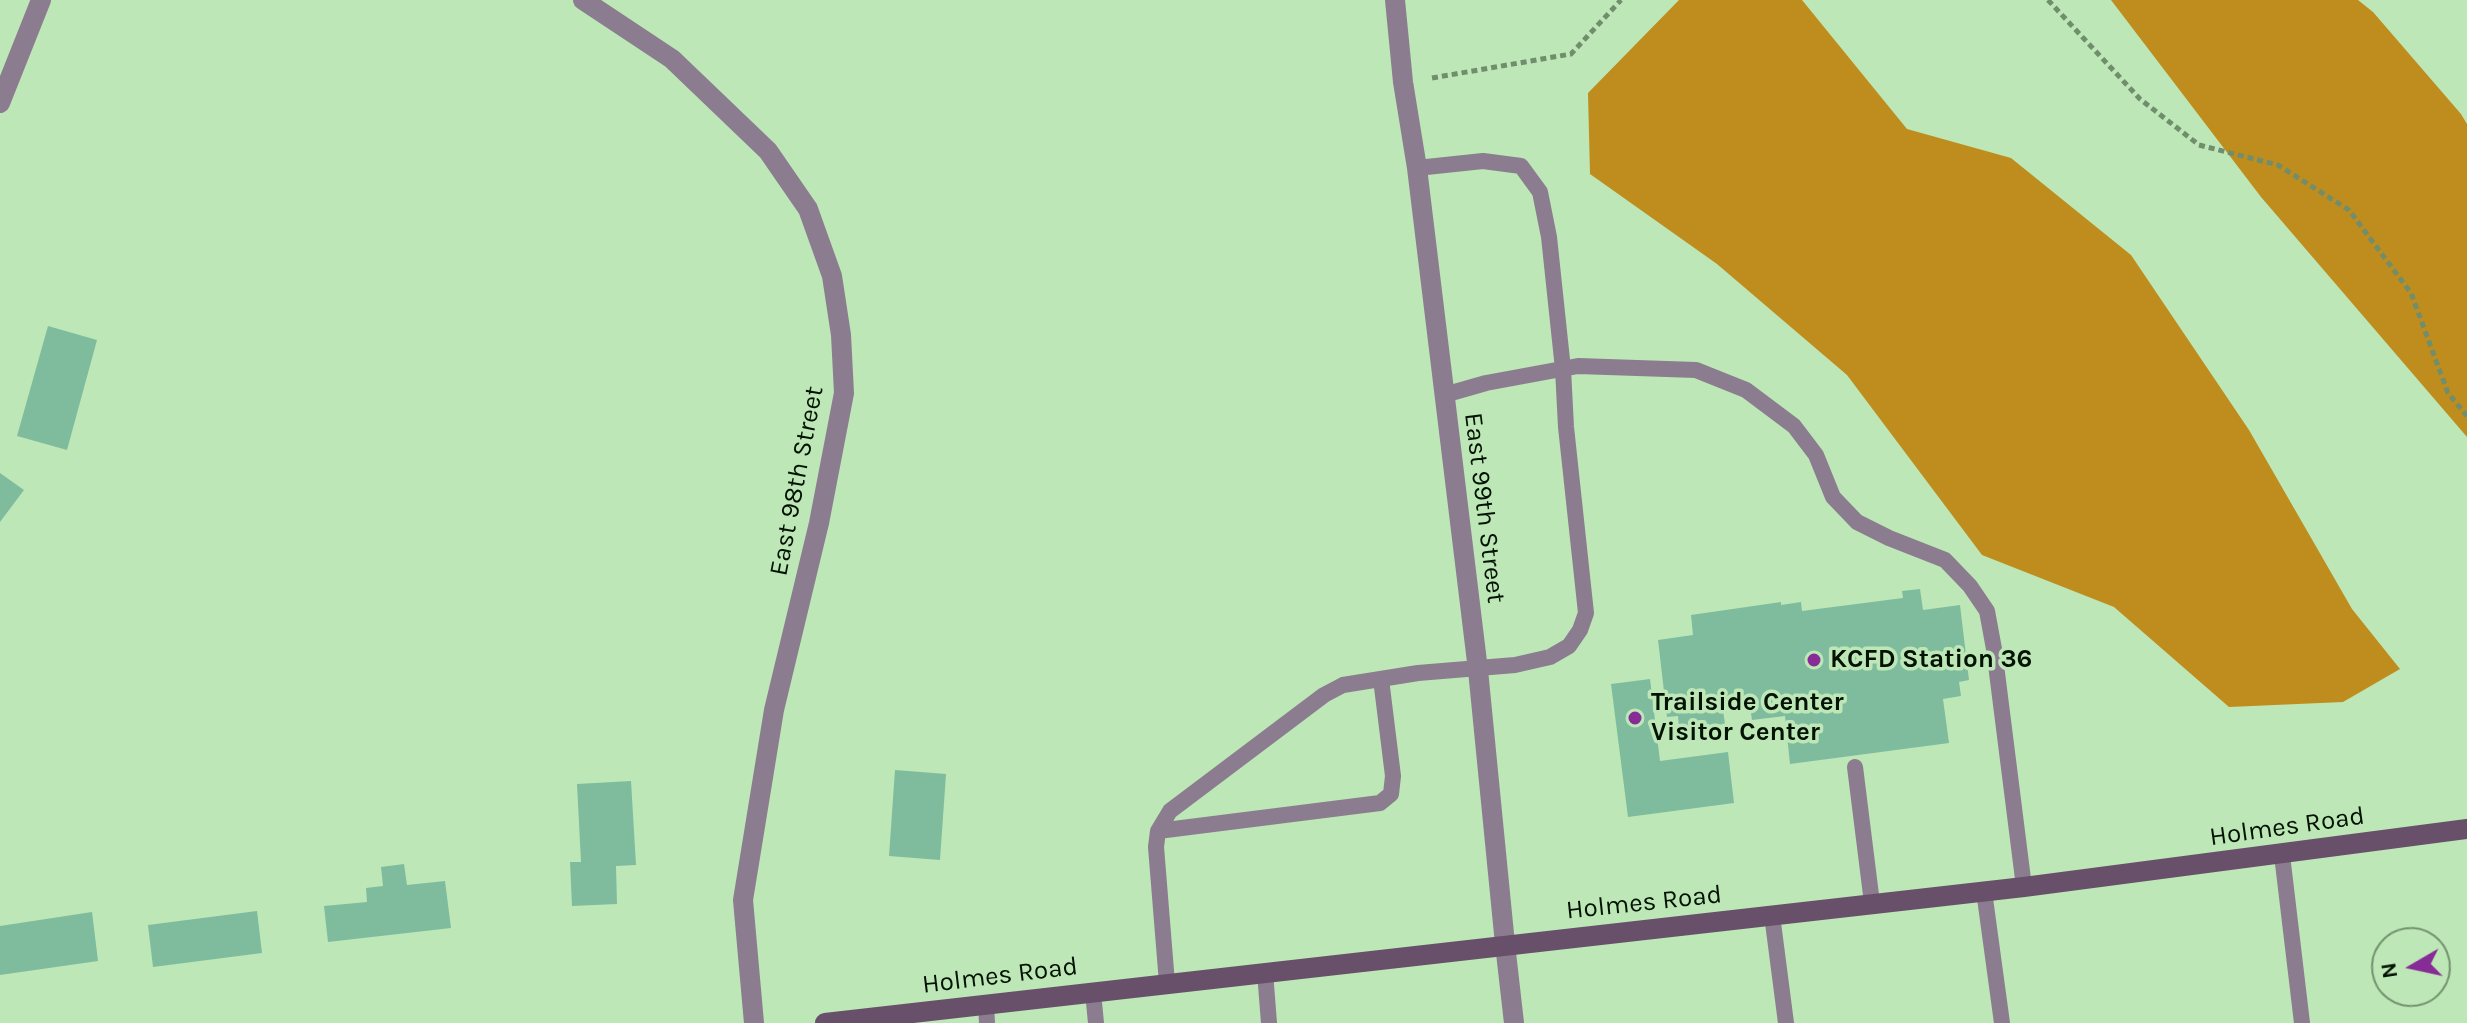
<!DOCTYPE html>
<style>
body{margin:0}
#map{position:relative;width:2467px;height:1023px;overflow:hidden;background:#bde7b7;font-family:Karla,sans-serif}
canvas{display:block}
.north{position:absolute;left:2371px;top:927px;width:80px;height:80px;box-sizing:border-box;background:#bde7b7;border:2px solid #73926f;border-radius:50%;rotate:261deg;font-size:22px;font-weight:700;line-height:32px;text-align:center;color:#041203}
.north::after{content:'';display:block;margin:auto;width:28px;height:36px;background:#872b96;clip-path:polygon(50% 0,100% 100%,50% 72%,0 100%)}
</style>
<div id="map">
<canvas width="2467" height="1023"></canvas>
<div class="north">N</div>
</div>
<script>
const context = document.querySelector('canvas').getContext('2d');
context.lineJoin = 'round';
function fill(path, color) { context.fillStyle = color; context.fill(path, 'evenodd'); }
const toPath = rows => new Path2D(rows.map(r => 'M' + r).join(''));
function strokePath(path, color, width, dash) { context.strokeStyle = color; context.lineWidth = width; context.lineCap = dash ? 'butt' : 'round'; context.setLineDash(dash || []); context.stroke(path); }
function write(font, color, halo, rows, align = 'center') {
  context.font = font + ' Karla,sans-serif'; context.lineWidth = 7; context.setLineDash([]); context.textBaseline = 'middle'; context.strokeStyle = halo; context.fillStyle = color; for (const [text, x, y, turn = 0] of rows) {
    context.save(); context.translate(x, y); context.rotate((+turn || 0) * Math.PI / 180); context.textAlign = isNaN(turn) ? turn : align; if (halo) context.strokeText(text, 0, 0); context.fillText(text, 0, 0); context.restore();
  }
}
fill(toPath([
 [1679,0,1802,0,1907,129,2011,158,2131,255,2249,430,2352,609,2400,669,2343,702,2229,707,2114,607,1982,555,1847,375,1717,264,1590,174,1588,93],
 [2111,0,2358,0,2373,12,2461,114,2467,124,2467,437,2261,197]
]), '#bf8d1d');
fill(toPath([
 [48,326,97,340,67,450,17,436],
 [0,473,24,490,0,522],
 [1920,589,1923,610,1960,605,1969,680,1959,682,1961,696,1943,699,1949,743,1790,764,1785,716,1752,720,1750,707,1723,710,1725,724,1679,729,1678,716,1667,717,1658,640,1693,635,1691,615,1781,602,1781,605,1801,602,1802,611,1903,598,1902,591],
 [1650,679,1660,761,1728,752,1734,803,1628,817,1611,684],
 [895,770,946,774,940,860,889,856],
 [631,781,636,865,616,866,617,904,572,906,570,862,581,862,577,784],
 [404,864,407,885,445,881,451,928,328,942,324,906,367,902,366,888,383,886,381,867],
 [257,911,262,953,153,967,148,925],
 [92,912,98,961,0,975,0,926]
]), '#7fbc9d');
strokePath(toPath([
 [2048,0,2140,99,2199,145,2278,165,2349,210,2411,293,2448,393,2467,416],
 [1432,78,1571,54,1621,0]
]), '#708e6c', 5, [6, 4]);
strokePath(toPath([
 [1444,395,1486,383,1578,366,1696,370,1746,390,1794,426,1816,455,1833,497,1857,522,1889,538,1945,560,1970,586,1987,611,1994,649,2024,887],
 [1855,767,1872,903],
 [1158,831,1380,803,1391,794,1393,776,1381,679],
 [2282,855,2302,1023],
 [1984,891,2002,1023],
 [1772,915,1786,1023],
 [1265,972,1269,1023],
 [1167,983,1156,847,1158,831,1170,811,1324,695,1343,685,1418,673,1515,665,1550,657,1569,646,1580,630,1586,613,1566,427,1563,369,1549,237,1540,192,1521,166,1483,161,1417,168],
 [1093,992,1096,1023],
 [986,1004,987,1023]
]), '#8c7c8f', 16);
strokePath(toPath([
 [583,0,672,59,768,151,808,209,832,276,841,335,844,393,819,523,774,710,743,900,754,1023],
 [1395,0,1403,82,1417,168,1478,670,1505,944],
 [0,103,41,0]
]), '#8c7c8f', 20);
strokePath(toPath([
 [1505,944,1514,1023]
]), '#8c7c8f', 20);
strokePath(toPath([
 [825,1023,2024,887,2467,829]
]), '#68506b', 20);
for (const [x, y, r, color] of [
 [1814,660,8,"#872b96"],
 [1635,718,8,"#872b96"]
]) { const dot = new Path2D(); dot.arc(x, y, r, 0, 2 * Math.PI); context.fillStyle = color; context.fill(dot); strokePath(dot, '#bde7b7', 3); }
write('26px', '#041203', '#bde7b7', [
 ["East 98th Street",797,481,-79],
 ["East 99th Street",1484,508,83],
 ["Holmes Road",2287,827,-8],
 ["Holmes Road",1644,903,-6],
 ["Holmes Road",1000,976,-7]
]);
write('bold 26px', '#041203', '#bde7b7', [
 ["KCFD Station 36",1830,660],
 ["Trailside Center",1651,703],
 ["Visitor Center",1651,733]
], 'left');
</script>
